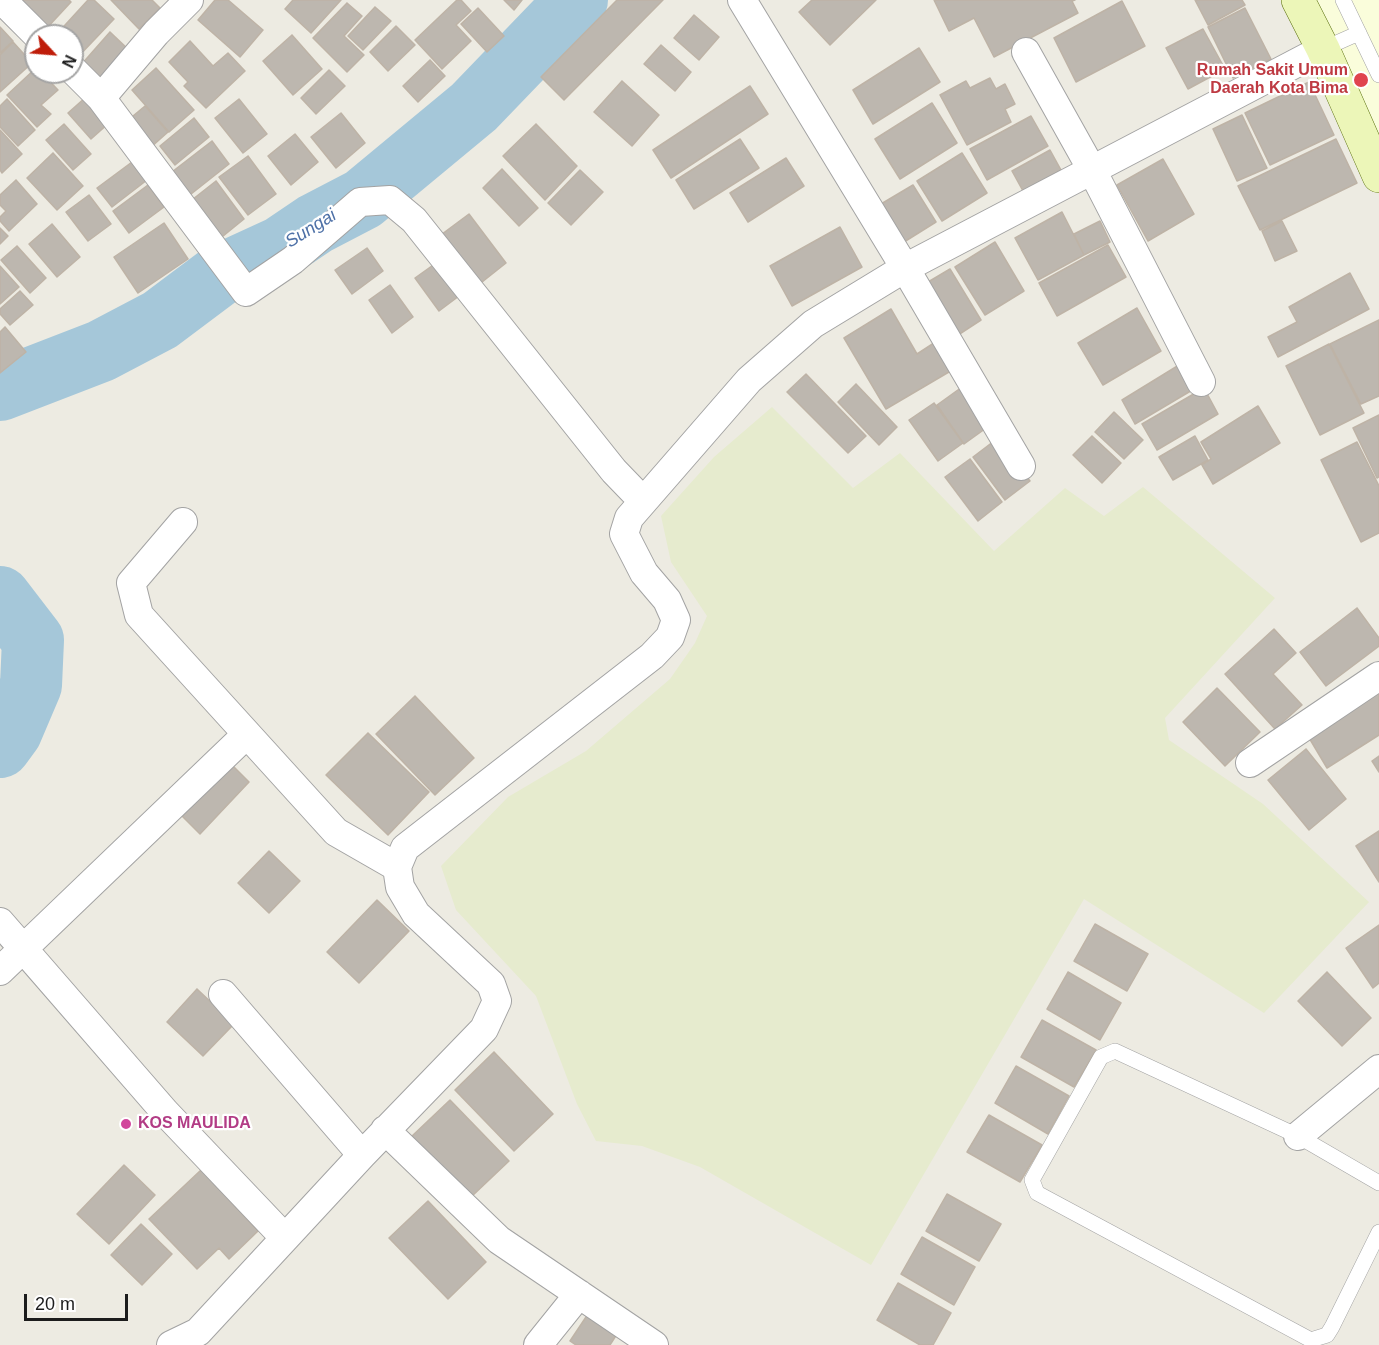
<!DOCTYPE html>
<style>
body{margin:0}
#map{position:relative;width:1379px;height:1345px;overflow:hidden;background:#edebe2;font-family:Arial,sans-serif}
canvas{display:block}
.north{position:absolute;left:24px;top:24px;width:60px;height:60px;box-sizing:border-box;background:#fff;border:2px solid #a4a4a4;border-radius:50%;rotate:116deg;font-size:16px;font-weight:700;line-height:24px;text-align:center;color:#1c1c1c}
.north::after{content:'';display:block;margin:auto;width:21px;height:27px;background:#bf1d0a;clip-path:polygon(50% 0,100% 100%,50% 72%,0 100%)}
.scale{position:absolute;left:24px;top:1294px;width:104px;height:27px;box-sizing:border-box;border:3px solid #1c1c1c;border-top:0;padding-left:8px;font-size:18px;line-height:21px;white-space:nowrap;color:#1c1c1c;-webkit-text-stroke:4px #fff;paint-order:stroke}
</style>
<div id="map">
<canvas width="1379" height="1345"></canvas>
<div class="north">N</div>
<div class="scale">20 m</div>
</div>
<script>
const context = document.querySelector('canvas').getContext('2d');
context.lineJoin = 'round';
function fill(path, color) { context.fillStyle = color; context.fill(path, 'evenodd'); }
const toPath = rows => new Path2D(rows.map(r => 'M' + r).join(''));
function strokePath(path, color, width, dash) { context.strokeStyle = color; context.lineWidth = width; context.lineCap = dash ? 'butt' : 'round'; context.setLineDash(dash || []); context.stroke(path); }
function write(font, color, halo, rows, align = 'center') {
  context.font = font + ' Arial,sans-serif'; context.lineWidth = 4.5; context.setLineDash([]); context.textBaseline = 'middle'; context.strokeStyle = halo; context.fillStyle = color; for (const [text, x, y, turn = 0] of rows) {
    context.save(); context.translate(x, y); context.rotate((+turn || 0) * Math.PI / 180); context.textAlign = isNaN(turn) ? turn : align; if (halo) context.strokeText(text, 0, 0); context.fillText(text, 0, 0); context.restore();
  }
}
fill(toPath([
 [1307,0,1379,0,1379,160]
]), '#fafddb');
fill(toPath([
 [772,407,853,488,900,453,994,551,1065,488,1104,516,1143,487,1275,598,1165,718,1169,740,1263,804,1369,902,1264,1013,1084,899,871,1265,700,1167,642,1146,596,1141,577,1104,536,996,456,910,441,866,508,797,586,751,670,679,695,643,707,616,671,562,661,516,714,457]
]), '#e6ebce');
strokePath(toPath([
 [0,390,101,351,160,320,220,275,281,247,315,224,363,199,474,107,577,0],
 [0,597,33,640,31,685,11,732,0,747]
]), '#a5c7d9', 62);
const building = toPath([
 [14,0,69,0,71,2,46,29,14,0],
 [88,0,94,0,114,19,76,59,72,56,72,36,55,36,88,0],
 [111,0,152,0,160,8,139,29,111,0],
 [215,0,228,0,263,30,240,57,198,20,215,0],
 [293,0,341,0,311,33,285,9,293,0],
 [457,0,461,0,471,11,456,25,471,41,442,69,415,40,457,0],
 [504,0,522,0,514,10,504,0],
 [617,0,663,0,564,100,541,77,617,0],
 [812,0,876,0,830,45,799,12,812,0],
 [934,0,1075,0,1072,1,1078,13,994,57,974,18,949,31,934,0],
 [1195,0,1242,0,1245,5,1208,25,1195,0],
 [1122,1,1145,46,1076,82,1054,38,1122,1],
 [347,3,362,16,344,36,364,55,347,72,313,38,347,3],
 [375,7,391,21,363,50,348,36,375,7],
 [478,8,504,36,487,52,461,24,478,8],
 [1245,8,1271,59,1233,78,1208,27,1245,8],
 [694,15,719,37,699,60,674,38,694,15],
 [396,26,415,45,388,71,370,52,396,26],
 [0,27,13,41,0,53,0,27],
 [1203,29,1225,69,1188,89,1166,48,1203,29],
 [110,32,130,51,99,84,80,66,110,32],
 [292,35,322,69,293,95,263,61,292,35],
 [190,41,213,66,228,53,245,71,206,108,184,86,188,82,169,62,190,41],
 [13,42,32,63,0,92,0,55,13,42],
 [661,45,691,72,675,91,644,64,661,45],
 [919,48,940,82,873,124,853,90,919,48],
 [430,60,445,76,418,102,403,86,430,60],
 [36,68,36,72,41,72,58,90,41,105,51,114,37,127,7,95,36,68],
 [156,68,194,110,169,132,132,90,156,68],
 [329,70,345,86,316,114,301,98,329,70],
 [990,78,996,89,1005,84,1015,104,1005,109,1011,122,967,145,940,95,966,81,970,88,990,78],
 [622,81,659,115,632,146,594,112,622,81],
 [1309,82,1334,135,1270,165,1245,113,1309,82],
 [750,86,768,114,671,178,653,150,750,86],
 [86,97,109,123,91,139,68,113,86,97],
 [7,99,35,130,18,146,0,127,0,106,7,99],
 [239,99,267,134,243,153,215,118,239,99],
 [932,103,957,143,900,179,875,139,932,103],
 [145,106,168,132,150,148,127,121,145,106],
 [341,113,365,143,336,168,311,137,341,113],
 [1242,115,1267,168,1237,181,1213,129,1242,115],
 [1031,116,1048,146,987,180,970,149,1031,116],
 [194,118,209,137,175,165,160,146,194,118],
 [64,124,91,154,73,170,46,140,64,124],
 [536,124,577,166,545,200,503,156,536,124],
 [0,130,22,154,2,173,0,170,0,130],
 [295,134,318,162,291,185,268,156,295,134],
 [740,139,759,168,694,209,676,180,740,139],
 [1336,139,1357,183,1260,230,1238,186,1336,139],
 [212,141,229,164,186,198,168,175,212,141],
 [1050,150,1061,170,1023,191,1012,171,1050,150],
 [53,153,83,186,57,210,27,178,53,153],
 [962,153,987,193,942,221,917,181,962,153],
 [248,156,276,194,248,215,219,177,248,156],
 [786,158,804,186,748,222,730,193,786,158],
 [1163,159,1194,214,1148,241,1117,185,1163,159],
 [132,162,147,180,112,207,97,188,132,162],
 [502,169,538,208,519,226,483,188,502,169],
 [580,170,603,192,571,225,548,203,580,170],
 [16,180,37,204,9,231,0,221,0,217,6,211,0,205,0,195,16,180],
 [216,181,244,219,217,241,188,203,216,181],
 [148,185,164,207,129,233,113,211,148,185],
 [913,185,936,222,904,242,881,204,913,185],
 [89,195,111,224,88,241,66,212,89,195],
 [1062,212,1084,255,1038,280,1015,238,1062,212],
 [469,214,506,263,472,290,434,240,469,214],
 [1100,221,1110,242,1084,255,1074,234,1100,221],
 [1282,221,1297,251,1275,261,1262,231,1282,221],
 [164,223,188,259,138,293,114,257,164,223],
 [52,224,80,257,57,277,29,244,52,224],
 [840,227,862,267,792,306,770,266,840,227],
 [0,228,8,236,0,244,0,228],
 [995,242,1024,291,985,315,955,267,995,242],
 [1108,245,1126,277,1057,316,1039,283,1108,245],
 [17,246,46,278,30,293,1,260,17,246],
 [367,248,383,271,352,294,335,270,367,248],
 [436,263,459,296,439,311,415,278,436,263],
 [0,266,19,287,0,304,0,266],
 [950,269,981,320,955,337,923,285,950,269],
 [1350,273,1369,309,1278,357,1268,337,1297,322,1289,307,1350,273],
 [390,285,413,317,392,333,369,300,390,285],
 [20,291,33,305,10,325,0,314,0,309,20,291],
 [1137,308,1161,351,1103,385,1078,343,1137,308],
 [891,309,917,354,937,341,954,369,886,409,844,338,891,309],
 [1379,320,1379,396,1361,404,1330,344,1379,320],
 [5,327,26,352,0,373,0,332,5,327],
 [1329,344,1364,413,1320,435,1286,366,1329,344],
 [1179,365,1194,389,1135,424,1122,400,1179,365],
 [806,374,866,436,848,453,787,392,806,374],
 [856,384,897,427,879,445,838,402,856,384],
 [962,387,989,426,964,444,937,405,962,387],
 [1204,388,1218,414,1157,450,1142,424,1204,388],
 [934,403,963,443,938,461,909,420,934,403],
 [1258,406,1280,443,1213,484,1202,465,1211,459,1201,442,1258,406],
 [1114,412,1143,440,1124,459,1095,432,1114,412],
 [1379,415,1379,477,1377,478,1353,428,1379,415],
 [1092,436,1121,463,1102,483,1073,455,1092,436],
 [1195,436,1208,460,1173,480,1159,457,1195,436],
 [998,438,1030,481,1005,500,973,457,998,438],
 [1357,442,1379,486,1379,533,1361,542,1321,460,1357,442],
 [970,459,1002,502,978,521,945,477,970,459],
 [1357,608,1379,638,1379,646,1326,686,1300,652,1357,608],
 [1274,629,1296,653,1273,674,1302,705,1275,729,1225,674,1274,629],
 [1217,688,1260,732,1225,766,1183,722,1217,688],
 [1379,692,1379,735,1327,768,1308,736,1379,692],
 [415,696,474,758,435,795,376,734,415,696],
 [368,733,429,792,388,835,326,775,368,733],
 [1306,749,1346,799,1309,830,1268,780,1306,749],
 [218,751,249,782,200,834,169,803,218,751],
 [1379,756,1379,772,1372,761,1379,756],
 [1379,831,1379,882,1356,846,1379,831],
 [269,851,300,881,269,913,238,883,269,851],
 [377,900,409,931,359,983,327,952,377,900],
 [1095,924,1148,954,1127,991,1074,961,1095,924],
 [1379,925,1379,983,1373,988,1346,948,1379,925],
 [1068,972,1121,1003,1100,1040,1047,1009,1068,972],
 [1327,972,1371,1018,1342,1046,1298,1001,1327,972],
 [197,989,234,1024,203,1056,167,1022,197,989],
 [1042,1020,1096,1050,1074,1087,1021,1057,1042,1020],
 [494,1052,553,1114,514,1151,455,1090,494,1052],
 [1016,1066,1069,1096,1048,1134,995,1103,1016,1066],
 [450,1100,509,1161,470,1198,411,1137,450,1100],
 [989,1115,1042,1145,1020,1182,967,1152,989,1115],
 [124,1165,155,1195,109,1244,77,1214,124,1165],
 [201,1170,258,1231,229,1259,219,1248,197,1269,149,1219,201,1170],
 [947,1194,1001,1224,979,1261,926,1231,947,1194],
 [428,1201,486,1262,448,1299,389,1238,428,1201],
 [141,1224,172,1254,142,1285,111,1255,141,1224],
 [922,1237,975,1267,954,1305,901,1274,922,1237],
 [898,1283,951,1313,933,1345,920,1345,877,1320,898,1283],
 [588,1314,617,1334,610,1345,576,1345,570,1341,588,1314]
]);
fill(building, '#bdb7af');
strokePath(building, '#beb3a6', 1.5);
const service = toPath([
 [1343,0,1379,75],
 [1323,49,1359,33],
 [1379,1183,1298,1136,1115,1051,1101,1057,1032,1180,1037,1193,1311,1340,1327,1335,1332,1327,1379,1232]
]);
const minor = toPath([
 [2,0,38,36],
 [742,0,905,268,1323,49],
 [1026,52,1092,170,1201,382],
 [72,69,101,98,246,292,293,260,360,202,390,200,414,220,614,471,642,500],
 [101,98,156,33,189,0],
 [183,522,131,583,139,615,336,832,397,867],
 [1250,763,1379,676],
 [0,922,165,1112,284,1237],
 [0,971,247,734],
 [223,994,362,1155],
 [385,1130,499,1240,654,1345],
 [1298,1136,1379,1069],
 [171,1345,198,1332,362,1155,484,1029,497,1001,491,984,416,914,400,887,397,867,405,848,652,656,670,637,676,620,667,600,644,573,624,534,629,518,749,380,813,324,905,268,1021,466],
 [538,1345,579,1294]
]);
const secondary = toPath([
 [1298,0,1323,49,1379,176]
]);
strokePath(service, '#a3a3a3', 16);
strokePath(minor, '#a3a3a3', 30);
strokePath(secondary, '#576d0a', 34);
strokePath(service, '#fff', 15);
strokePath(minor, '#fff', 28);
strokePath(secondary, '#ecf6b8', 33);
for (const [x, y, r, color] of [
 [1361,80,8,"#e0444e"],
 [126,1124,6,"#d1479c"]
]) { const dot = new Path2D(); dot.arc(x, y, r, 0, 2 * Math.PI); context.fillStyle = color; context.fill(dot); strokePath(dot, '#fff', 2); }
write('bold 16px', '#be3a42', '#fff', [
 ["Rumah Sakit Umum",1348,71],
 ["Daerah Kota Bima",1348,89]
], 'right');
write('bold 16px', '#b23c85', '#fff', [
 ["KOS MAULIDA",138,1124]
], 'left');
write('italic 18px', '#4e71a7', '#fff', [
 ["Sungai",311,229,-32]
]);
</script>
